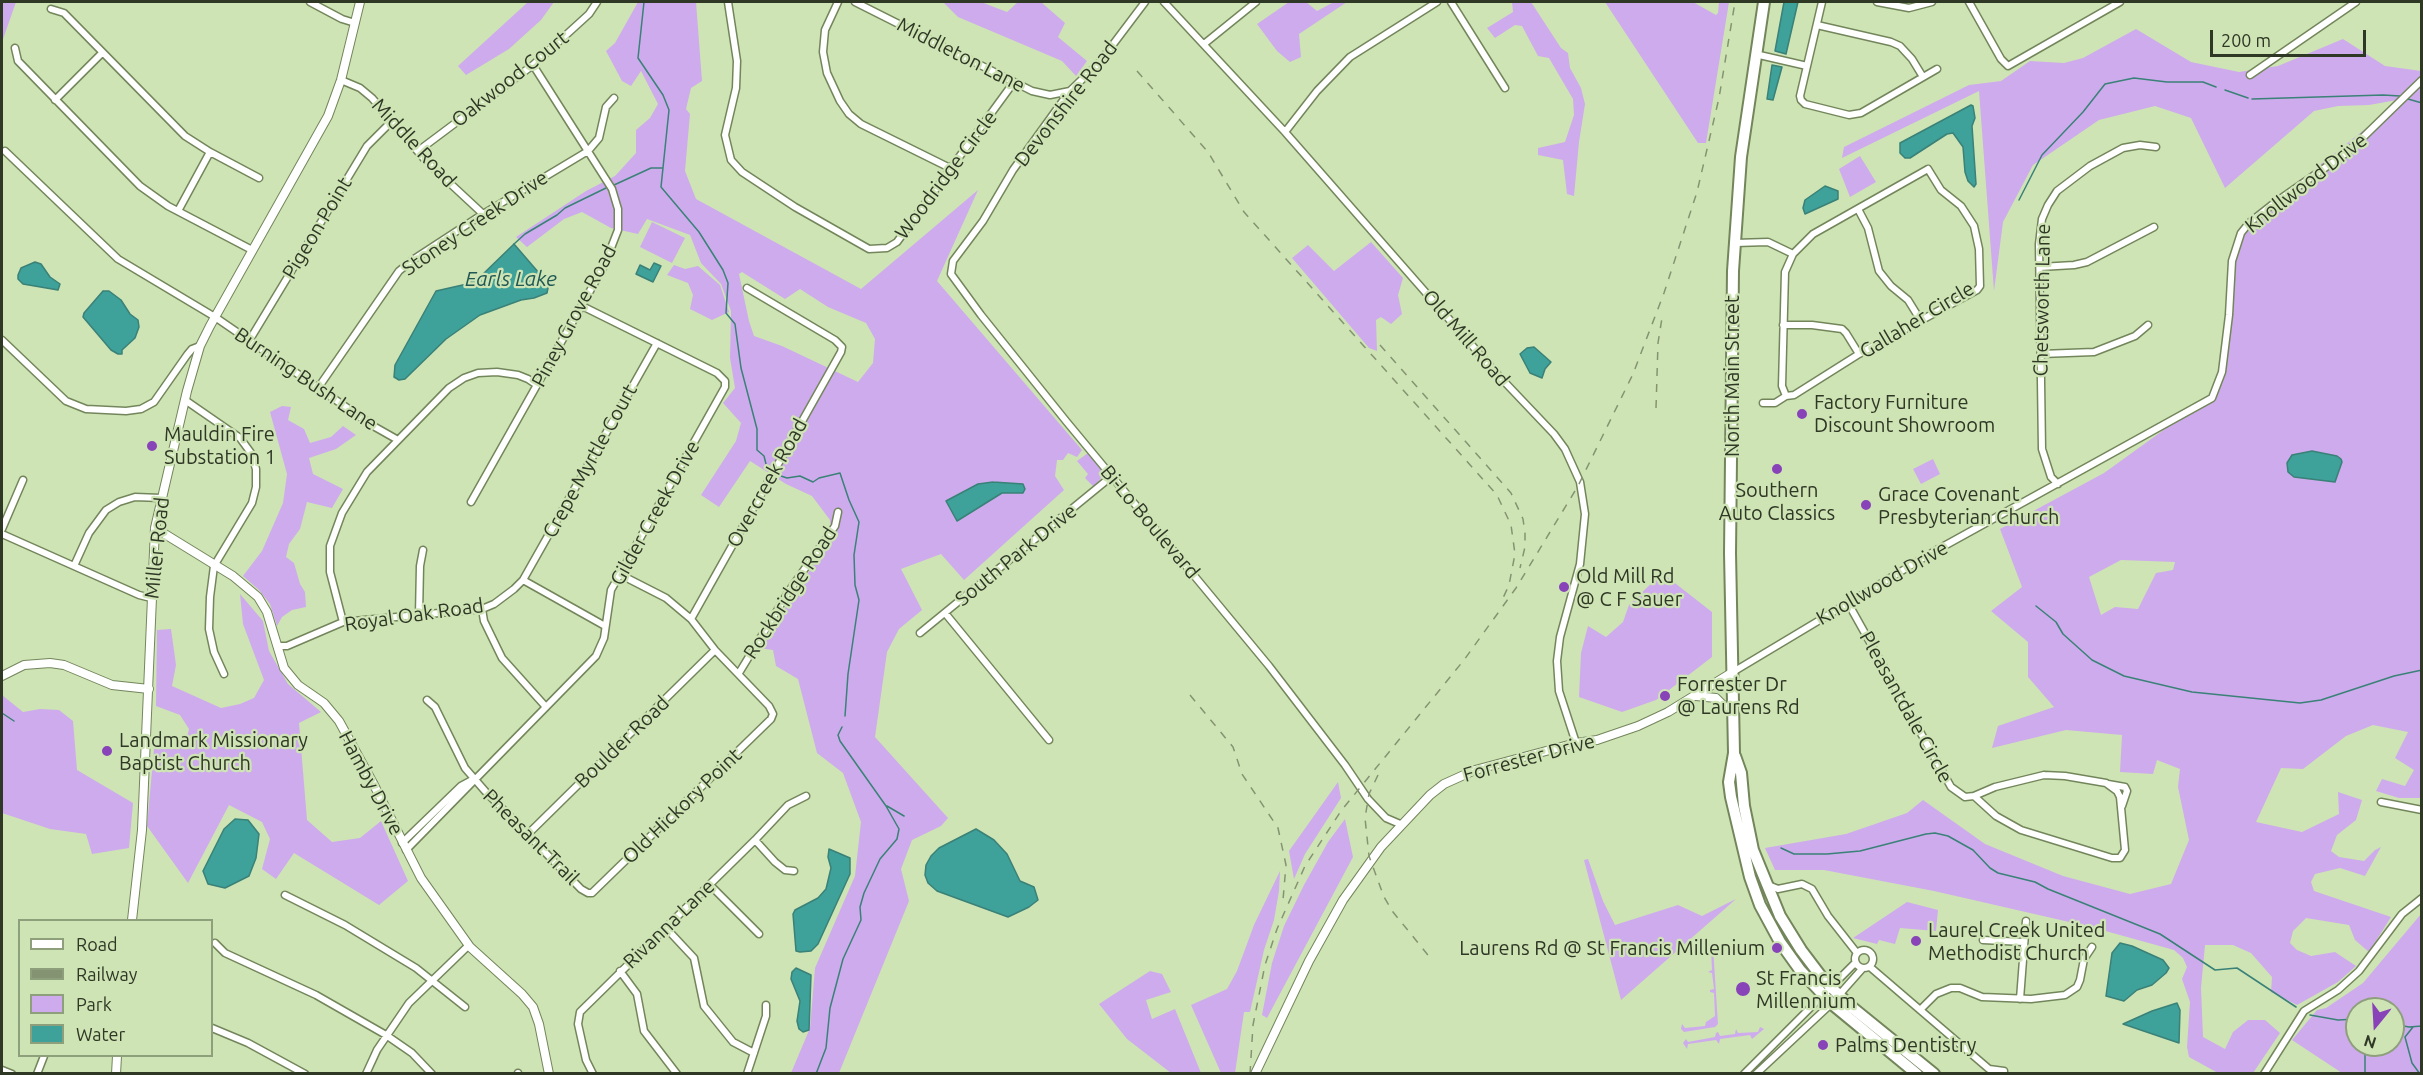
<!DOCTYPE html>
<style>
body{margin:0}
#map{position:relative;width:2423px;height:1075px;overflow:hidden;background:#cee4b5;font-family:Ubuntu,sans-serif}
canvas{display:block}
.frame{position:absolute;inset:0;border:3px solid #2f3725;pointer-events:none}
.legend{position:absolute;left:18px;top:919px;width:195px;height:138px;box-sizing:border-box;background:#cee4b5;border:2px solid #8e9f7b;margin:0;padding:8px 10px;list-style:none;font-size:18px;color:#2f3725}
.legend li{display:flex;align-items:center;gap:12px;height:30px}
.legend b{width:30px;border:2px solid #8e9f7b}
.north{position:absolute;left:2345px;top:997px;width:60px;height:60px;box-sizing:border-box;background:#cee4b5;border:2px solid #8e9f7b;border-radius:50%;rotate:198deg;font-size:16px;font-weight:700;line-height:24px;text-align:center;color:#2f3725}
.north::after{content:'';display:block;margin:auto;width:21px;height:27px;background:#8743b7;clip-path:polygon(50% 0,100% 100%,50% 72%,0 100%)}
.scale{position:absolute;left:2210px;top:30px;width:156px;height:27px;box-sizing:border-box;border:3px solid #2f3725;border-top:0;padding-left:8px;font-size:18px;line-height:21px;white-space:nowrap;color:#2f3725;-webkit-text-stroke:4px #cee4b5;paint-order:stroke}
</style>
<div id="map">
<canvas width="2423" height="1075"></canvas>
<div class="frame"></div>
<ul class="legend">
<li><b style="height:8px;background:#fff"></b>Road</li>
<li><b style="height:8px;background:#849472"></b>Railway</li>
<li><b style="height:16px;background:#ceabed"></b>Park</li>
<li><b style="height:16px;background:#3ea19a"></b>Water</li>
</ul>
<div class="north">N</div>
<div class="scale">200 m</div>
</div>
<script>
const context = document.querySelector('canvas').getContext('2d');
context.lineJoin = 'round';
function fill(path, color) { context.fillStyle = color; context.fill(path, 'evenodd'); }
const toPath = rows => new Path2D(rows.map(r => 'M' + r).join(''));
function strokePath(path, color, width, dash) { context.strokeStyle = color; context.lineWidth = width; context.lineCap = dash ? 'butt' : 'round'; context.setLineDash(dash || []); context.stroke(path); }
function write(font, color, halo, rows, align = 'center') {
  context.font = font + ' Ubuntu,sans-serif'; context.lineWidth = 4.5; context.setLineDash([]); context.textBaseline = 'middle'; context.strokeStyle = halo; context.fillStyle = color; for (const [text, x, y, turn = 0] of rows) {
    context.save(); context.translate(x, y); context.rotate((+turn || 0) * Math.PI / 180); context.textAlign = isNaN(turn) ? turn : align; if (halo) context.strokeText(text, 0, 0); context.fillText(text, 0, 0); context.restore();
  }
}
fill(toPath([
 [2,2,16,2,2,42],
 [528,2,554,2,541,20,509,49,466,75,458,66],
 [638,2,696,2,702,81,691,88,686,109,690,114,685,171,696,199,861,289,978,190,937,281,1082,450,1077,457,1068,453,1063,460,1057,460,1055,476,1064,490,964,580,941,554,901,569,922,610,899,629,887,652,875,737,948,818,941,826,912,840,901,869,909,901,839,1073,791,1073,810,1028,815,968,855,876,861,822,843,773,817,753,798,679,776,666,773,650,759,648,831,538,830,520,812,496,786,484,750,461,719,507,701,495,736,441,741,423,723,403,735,388,730,358,731,311,721,284,701,263,690,235,647,219,638,234,611,228,582,212,564,219,527,247,516,237,586,191,615,176,636,153,636,130,650,118,658,104,641,71,631,86,622,81,606,51,615,43],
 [742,272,785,299,800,289,828,307,866,323,875,339,873,363,858,382,782,346,754,336,749,321,739,274],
 [943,2,981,2,1007,12,1018,2,1041,2,1065,23,1058,37,1087,61,1076,76,1062,61,958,17],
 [1289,2,1306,2,1317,11,1334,2,1347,2,1299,34,1301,57,1290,62,1277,51,1257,24],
 [1512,2,1531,2,1561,48,1568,53,1570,68,1581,88,1585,104,1579,142,1574,196,1567,194,1563,160,1538,155,1538,148,1565,142,1574,115,1573,99,1549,58,1538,56,1522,26,1515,25,1495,38,1487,28,1513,12],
 [1605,2,1693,2,1716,15,1718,13,1719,2,1729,2,1706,143,1698,143],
 [2136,29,2191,62,2239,72,2278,66,2343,39,2385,66,2421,71,2421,798,2399,798,2376,791,2382,779,2405,786,2414,770,2395,758,2408,732,2373,725,2346,736,2303,769,2281,768,2256,822,2302,832,2339,814,2338,792,2362,800,2356,820,2337,835,2331,851,2339,857,2364,861,2375,850,2381,847,2365,876,2340,868,2315,874,2311,882,2314,891,2391,917,2369,952,2355,940,2349,925,2306,918,2293,931,2290,943,2297,950,2311,956,2335,952,2356,966,2338,982,2297,1005,2271,992,2272,977,2251,953,2233,945,2205,945,2201,988,2203,1037,2225,1049,2233,1032,2248,1020,2265,1020,2280,1033,2253,1073,2218,1073,2189,1057,2187,1047,2190,1002,2182,979,2187,967,2183,958,2174,950,2091,927,1934,891,1824,870,1775,870,1765,848,1846,834,1907,813,1923,800,1985,844,2063,876,2130,894,2171,884,2189,840,2178,787,2180,769,2157,760,2153,774,2120,772,2122,735,2066,730,1992,748,1998,726,2054,707,2028,677,2028,642,1991,611,2022,587,2000,529,2104,473,2215,393,2229,333,2238,230,2374,122,2397,100,2369,105,2338,106,2314,111,2225,188,2191,118,2155,106,2099,120,2033,165,2003,222,1994,291,1979,91,1842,158,1844,147,1969,85,2001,81,2030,61,2064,63,2083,58],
 [2121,560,2175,562,2173,570,2156,573,2138,609,2115,607,2101,615,2089,577],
 [1860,156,1876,182,1850,197,1839,169],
 [652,222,685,238,672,263,640,247],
 [1371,242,1403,278,1398,295,1402,314,1391,324,1381,317,1376,320,1377,351,1369,348,1292,258,1308,245,1334,271],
 [674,265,685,269,698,266,720,285,729,312,712,320,690,309,693,295,688,283,667,275],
 [282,406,291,407,288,420,304,429,310,443,331,437,343,426,356,435,336,449,309,458,313,474,343,489,332,508,307,502,300,529,289,544,286,557,294,563,300,584,305,592,306,607,292,610,282,617,277,626,270,604,259,590,243,576,262,551,283,503,287,474,270,412],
 [1088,453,1101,468,1101,478,1094,487,1085,478,1088,474,1077,461],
 [1933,459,1940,474,1921,484,1913,469],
 [1662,573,1712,612,1712,657,1656,700,1622,712,1579,697,1581,653,1588,626,1606,637,1623,622,1629,605],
 [240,594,263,621,269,651,288,684,321,712,299,723,307,820,332,842,360,838,381,821,408,881,379,905,294,853,276,879,262,869,270,839,262,822,229,805,188,883,147,826,154,749,177,749,187,737,189,729,180,715,156,706,157,630,171,629,176,665,172,686,221,708,240,704,254,698,264,680,243,624],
 [2,695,23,712,40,709,59,710,73,721,77,770,133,803,129,848,92,854,86,834,50,829,2,813],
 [1338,782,1341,798,1305,854,1294,879,1289,851],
 [1345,819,1353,857,1267,1018,1262,1015,1272,963,1284,926,1304,885,1328,842],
 [1588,859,1603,901,1615,925,1678,905,1702,916,1736,899,1621,1000,1584,860],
 [1280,871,1279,891,1274,920,1264,950,1250,1012,1244,1012,1235,1073,1221,1073,1191,1005,1227,989,1237,971,1254,925],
 [1907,902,1938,910,1936,931,1900,928,1895,944,1879,940,1877,944,1853,938],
 [2421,914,2421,1073,2342,1073,2292,1040,2317,1010,2326,1008,2363,983],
 [2357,1009,2393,1009,2393,1045,2357,1045],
 [1708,944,1711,944,1713,947,1718,1024,1715,1027,1684,1032,1681,1029,1682,1024,1685,1028,1705,1026,1706,1022,1715,1016,1714,993,1710,992,1710,990,1714,989,1712,973,1708,972,1712,970,1711,949,1707,949],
 [1150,971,1162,974,1171,992,1146,1000,1152,1019,1175,1009,1201,1073,1171,1073,1127,1039,1099,1004],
 [1760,1027,1764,1029,1752,1039,1750,1035,1720,1039,1719,1044,1716,1040,1688,1044,1687,1049,1683,1043,1686,1039,1688,1042,1715,1037,1716,1033,1718,1032,1720,1036,1735,1034,1736,1029,1738,1033,1758,1032]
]), '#ceabed');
const water = toPath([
 [1784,2,1798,2,1786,54,1775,51,1784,2],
 [1772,65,1782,67,1773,100,1767,99,1772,65],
 [1971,105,1973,106,1975,118,1972,126,1976,184,1974,187,1968,181,1965,172,1963,147,1953,133,1947,134,1910,158,1905,158,1900,153,1900,143,1971,105],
 [1825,186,1838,191,1838,199,1805,214,1803,208,1805,200,1825,186],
 [514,244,539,273,548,288,547,293,534,298,521,300,480,315,446,339,405,379,399,380,394,377,395,365,436,291,467,284,481,276,514,244],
 [35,262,41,264,50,277,60,284,58,290,23,284,18,279,18,275,21,268,35,262],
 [654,263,661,266,653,282,636,274,640,265,650,270,654,263],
 [103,291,109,291,121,300,130,314,138,320,139,327,135,338,122,350,122,354,118,354,111,350,83,317,84,313,103,291],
 [1534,347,1551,362,1545,369,1542,378,1530,373,1520,354,1527,348,1534,347],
 [2312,451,2337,456,2341,459,2342,462,2335,482,2294,477,2288,472,2287,463,2292,455,2312,451],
 [993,482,1023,484,1025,489,1023,493,1002,493,957,521,946,501,978,484,993,482],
 [235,819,248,820,259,834,256,858,249,876,225,888,208,884,203,871,224,829,235,819],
 [976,829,994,840,1007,854,1020,881,1034,887,1038,900,1029,907,1008,917,937,891,928,883,925,875,926,865,931,856,939,848,976,829],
 [829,849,850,858,850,874,818,944,811,951,800,952,796,951,793,914,795,910,818,898,826,889,831,868,828,857,829,849],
 [2120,943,2132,946,2163,960,2169,968,2166,973,2152,985,2137,990,2124,1001,2106,996,2112,953,2120,943],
 [796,968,811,975,809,1030,803,1032,799,1029,797,1021,800,1001,791,979,792,972,796,968],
 [2177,1003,2180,1010,2179,1043,2123,1024,2152,1011,2177,1003]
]);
fill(water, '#3ea19a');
strokePath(water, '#3a8177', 1.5);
strokePath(toPath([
 [644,2,638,58,663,95,669,110,661,187,699,232,723,270,728,283,726,313,735,324,741,368,757,429,757,450,764,456,767,468],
 [2225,90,2248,98],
 [2252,99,2383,95,2400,96],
 [2408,99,2422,103],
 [614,185,651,168,662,168],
 [2019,200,2042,155,2083,112,2105,84,2134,78,2167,82,2203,82,2216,87],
 [514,244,525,234,557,215,565,208,606,188],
 [778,475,787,478,800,476,813,482,819,478,840,473,849,500,859,522,854,555,855,585,859,600,848,674,845,716],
 [2036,606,2056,622,2063,634,2092,660,2124,676,2192,692,2300,703,2321,700,2394,676,2422,670],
 [2,713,14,721],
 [887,806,904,816],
 [1781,848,1794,854,1827,854,1860,851,1926,834,1935,833,1948,836,1973,850,1990,868,1998,873,2035,882,2048,889,2160,934,2215,970,2237,968,2296,1007],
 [2310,1015,2338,1020,2357,1019],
 [2393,1024,2409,1027,2422,1026],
 [2413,1027,2405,1037,2412,1063,2420,1074],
 [816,1074,826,1048,830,1008,843,959,861,920,860,907,864,893,880,859,897,839,899,829,886,806,840,741,838,735,842,727],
 [2365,1074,2365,1050,2367,1045]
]), '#3a8177', 1.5);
const minor = toPath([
 [310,2,342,19,355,23],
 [728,2,737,61,736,88,725,135,731,160,742,172,795,207,869,249,887,248,897,242,1014,82],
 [838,2,825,30,823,52,827,73,840,101,849,114,861,124,950,168],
 [855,2,1032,91,1050,95,1070,91],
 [1145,2,1099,63,1070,91,1013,170,983,221,953,261,951,274,981,315,1066,421,1269,666,1345,765,1368,799,1386,818,1400,824],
 [1164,2,1285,132,1498,375,1554,434,1565,449,1580,482,1585,514,1580,564,1560,637,1557,661,1559,691,1576,743],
 [1451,2,1505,88],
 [1822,2,1800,96,1801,100,1805,104,1849,115,1861,113,1937,69],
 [1877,2,1909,8,1932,2],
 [1969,2,2001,59,2008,66,2120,2],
 [51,9,64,13,185,136,210,152,259,178],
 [1817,25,1891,42,1900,46,1912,59,1923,77],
 [1204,44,1256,2],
 [15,48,18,61,140,186,168,206,252,250],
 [1755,54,1807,66],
 [2250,75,2356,2],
 [341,80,360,88,372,98,426,161,483,214],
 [55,100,102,53],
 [1285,132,1317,91,1350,57,1437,2],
 [5,151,118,259,215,317,375,427,398,440],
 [418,151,533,65,589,14,597,2],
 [1928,169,1941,190,1961,206,1974,226,1979,249,1980,286,1977,290,1859,354,1794,395,1786,396,1782,386,1785,272,1793,254,1813,234,1928,169],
 [1858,209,1868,228,1879,271,1891,286,1908,300,1921,321],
 [178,211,210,152],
 [1735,243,1768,242,1793,254],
 [2040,267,2074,265,2087,262,2154,227],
 [1783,325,1812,325,1842,329,1846,333,1859,354],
 [2,340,66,401,86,409,126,411,141,409,154,402,187,355,192,349,200,346],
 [249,341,367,146,392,121],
 [2041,354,2094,352,2135,336,2148,325],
 [318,388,399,271,414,259,483,214,588,151,599,138,606,107,614,98],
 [185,400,240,438,251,453,256,469,256,487,252,503,214,566,210,597,209,629,214,652,224,674],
 [1763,403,1775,403,1786,396],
 [2058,484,2051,477,2042,449,2039,244,2042,219,2048,205,2057,191,2090,166,2123,148,2140,145,2156,147],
 [471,502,604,266,618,230,618,209,612,189,533,65],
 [2,529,23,480],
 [2,534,139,595,151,598],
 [74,566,89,533,106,510,119,502,135,497,161,498],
 [523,580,605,626],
 [1848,603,1951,787,1965,797,1974,796],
 [482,609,484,621,502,658,546,707],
 [945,613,1049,740],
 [419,615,420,566,423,550],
 [691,619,841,352,842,347,835,340,747,288],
 [343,622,330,572,330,546,342,513,367,472,449,388,464,378,478,373,497,372,518,375,528,379,537,385],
 [920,633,1112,476],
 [279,646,287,646,343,622,482,609,494,604,514,589,523,580,657,343],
 [1733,672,1935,551,2212,398,2222,372,2229,315,2232,261,2241,233,2249,223,2273,204,2349,151,2422,80],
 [739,673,789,591,835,526,838,512],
 [427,700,435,707,465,768,485,791,581,889,588,893,592,893,771,719,773,714,769,706,715,650,691,619,666,598,621,575],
 [2044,775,2065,776,2106,783,2117,791,2120,797,2125,850,2120,858,2112,858,2021,830,1996,816,1974,796,1995,787,2044,775],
 [2108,784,2125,787,2127,791,2122,806],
 [2381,802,2422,810],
 [528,834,715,650],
 [755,840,775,862,785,870,794,871],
 [402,843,461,786,474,779],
 [406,850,596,656,604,638,611,590,725,387,725,381,717,373,582,306],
 [710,885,759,934],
 [1768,885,1778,889,1802,884,1812,889,1828,916,1857,953],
 [285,895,345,925,416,968,465,1007],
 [666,928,694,958,704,1006,733,1042,754,1053],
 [1983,940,2024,942],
 [215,943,225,953,316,995,386,1035,412,1053,432,1074],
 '1855 959a9 9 0 1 1 18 0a9 9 0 1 1-18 0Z',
 [1870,967,1989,1069,2004,1071],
 [620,971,637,994,644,1031,677,1074],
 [1839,995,1862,969],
 [2020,999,2026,921],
 [1920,1010,1936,994,1951,988,1960,988,1982,997,2031,999,2065,995,2077,987,2080,980,2084,959,2092,947],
 [212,1028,248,1043,305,1074],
 [2,1070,12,1074],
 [518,1073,518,1074],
 [37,1074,44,1056],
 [366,1074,377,1050,409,1003,468,946],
 [593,1074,586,1060,578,1024,580,1012,755,840,788,805,806,796],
 [747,1074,766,1016,766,1005],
 [1744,1074,1855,963],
 [1756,1074,1832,1003],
 [2264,1074,2304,1011,2338,990,2359,971,2402,914,2422,898]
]);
const tertiary = toPath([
 [155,528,233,576,258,597,267,612,284,668,298,685,324,703,339,721,374,785,421,878,470,947,522,994,533,1007,539,1024,549,1074],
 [2,676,24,665,50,663,64,665,112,685,149,689],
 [1696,696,1716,698,1733,715],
 [132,920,142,830,155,528,187,391,200,346,210,326,328,116,341,80,360,2],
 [116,1074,117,1056],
 [1255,1074,1309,961,1343,900,1381,847,1430,795,1444,784,1475,770,1576,743,1597,740,1638,726,1668,712,1733,672]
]);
const primary = toPath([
 [1764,2,1741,157,1733,271,1730,553,1734,753,1729,782,1731,797,1750,877,1760,905,1780,942,1800,970,1832,1004,1917,1074],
 [1735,756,1741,773,1744,806,1753,850,1780,916,1801,950,1823,979,1849,1005,1934,1074]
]);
strokePath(minor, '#73865b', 9);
strokePath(tertiary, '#73865b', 10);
strokePath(primary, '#73865b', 14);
strokePath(minor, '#fff', 6);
strokePath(tertiary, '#fff', 8);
strokePath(primary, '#fff', 10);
strokePath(toPath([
 [1137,71,1208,152,1244,212,1497,495,1511,525,1515,554,1509,585,1503,598],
 [1380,345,1511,493,1523,519,1525,533,1525,547,1520,568],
 [1656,408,1658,343,1662,318],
 [1190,695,1233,747,1242,774,1278,828,1286,865,1283,900],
 [1378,775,1369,794,1365,818,1369,856,1384,897,1393,912,1432,960],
 [1250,1074,1253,1025,1265,965,1277,929,1305,866,1341,811,1464,660,1516,588,1578,486,1633,374,1664,293,1697,192,1719,98,1735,2]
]), '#849472', 1.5, [8, 8]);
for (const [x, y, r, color] of [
 [1802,414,6,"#8743b7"],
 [152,446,6,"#8743b7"],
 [1777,469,6,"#8743b7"],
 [1866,505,6,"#8743b7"],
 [1564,587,6,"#8743b7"],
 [1665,696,6,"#8743b7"],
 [107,751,6,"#8743b7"],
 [1916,941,6,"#8743b7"],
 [1777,948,6,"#8743b7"],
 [1743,989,8,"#8743b7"],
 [1823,1045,6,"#8743b7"]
]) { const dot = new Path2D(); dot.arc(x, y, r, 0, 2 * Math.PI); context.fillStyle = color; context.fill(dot); strokePath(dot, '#cee4b5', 2); }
write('20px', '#2f3725', '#cee4b5', [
 ["Middleton Lane",961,55,27],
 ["Oakwood Court",510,79,-38],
 ["Devonshire Road",1066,104,-52],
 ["Middle Road",414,143,47],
 ["Woodridge Circle",946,175,-53],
 ["Knollwood Drive",2306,183,-38],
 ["Stoney Creek Drive",475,223,-34],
 ["Pigeon Point",317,228,-59],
 ["Chetsworth Lane",2042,300,-89],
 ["Piney Grove Road",574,316,-62],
 ["Gallaher Circle",1917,320,-31],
 ["Old Mill Road",1466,338,49],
 ["North Main Street",1732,376,-90],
 ["Burning Bush Lane",306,379,34],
 ["Crepe Myrtle Court",590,461,-61],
 ["Overcreek Road",767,483,-61],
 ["Gilder Creek Drive",655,513,-61],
 ["Bi-Lo Boulevard",1150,522,50],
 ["Miller Road",157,548,-84],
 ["South Park Drive",1016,555,-39],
 ["Knollwood Drive",1882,583,-30],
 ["Rockbridge Road",790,593,-57],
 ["Royal Oak Road",414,615,-8],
 ["Pleasantdale Circle",1906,707,61],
 ["Boulder Road",622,742,-44],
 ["Forrester Drive",1529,758,-15],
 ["Hamby Drive",371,783,62],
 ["Old Hickory Point",682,806,-44],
 ["Pheasant Trail",531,837,45],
 ["Rivanna Lane",669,924,-44]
]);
write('20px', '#2f3725', '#cee4b5', [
 ["Factory Furniture",1814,402],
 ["Discount Showroom",1814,425],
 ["Mauldin Fire",164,434],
 ["Substation 1",164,457],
 ["Southern",1777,490,"center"],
 ["Auto Classics",1777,513,"center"],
 ["Grace Covenant",1878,494],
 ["Presbyterian Church",1878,517],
 ["Old Mill Rd",1576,576],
 ["@ C F Sauer",1576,599],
 ["Forrester Dr",1677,684],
 ["@ Laurens Rd",1677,707],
 ["Landmark Missionary",119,740],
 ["Baptist Church",119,763],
 ["Laurel Creek United",1928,930],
 ["Methodist Church",1928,953],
 ["Laurens Rd @ St Francis Millenium",1765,948,"right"],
 ["St Francis",1756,978],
 ["Millennium",1756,1001],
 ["Palms Dentistry",1835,1045]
], 'left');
write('italic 21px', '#215854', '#cee4b5', [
 ["Earls Lake",511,279]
]);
</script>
